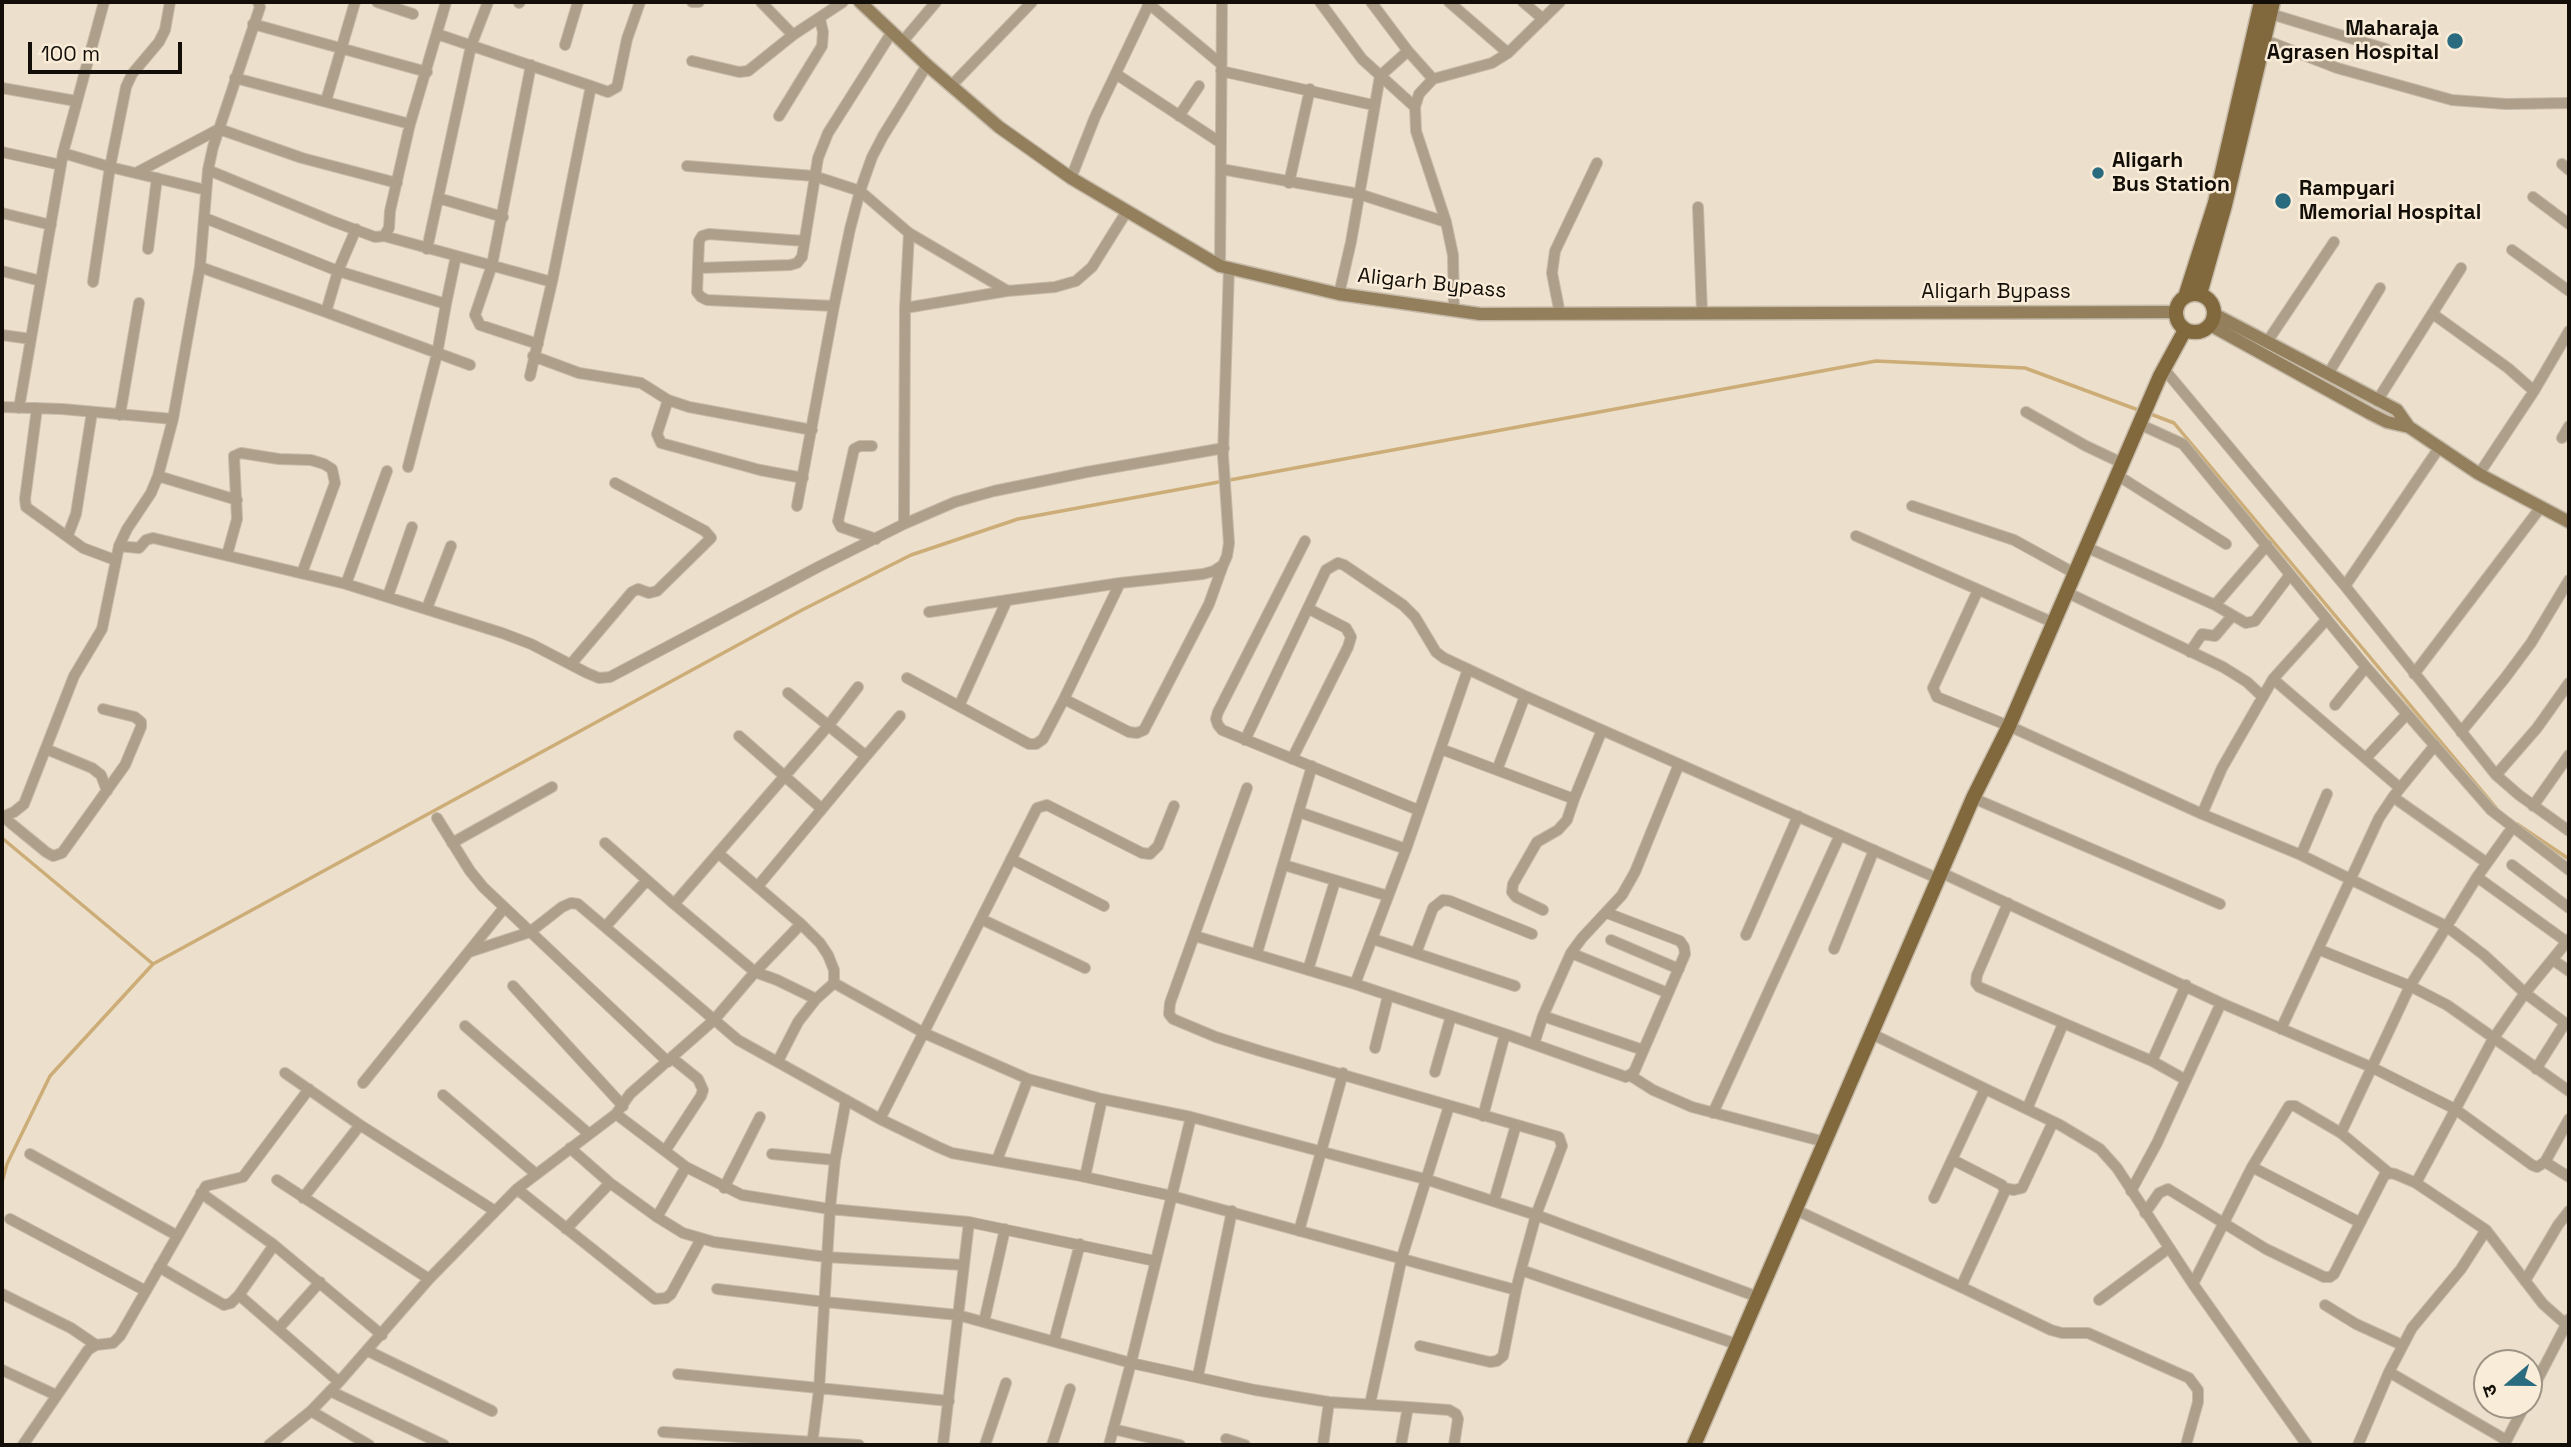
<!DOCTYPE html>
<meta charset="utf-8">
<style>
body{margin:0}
#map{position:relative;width:2571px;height:1447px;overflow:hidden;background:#ecdfcb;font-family:"Space Grotesk","Noto Sans Devanagari",sans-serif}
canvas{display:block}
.frame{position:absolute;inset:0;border:4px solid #130f08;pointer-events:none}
.north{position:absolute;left:2473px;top:1349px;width:70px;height:70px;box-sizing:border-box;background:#f9ecd8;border:2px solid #9d9485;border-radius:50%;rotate:250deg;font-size:19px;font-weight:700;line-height:28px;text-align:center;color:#130f08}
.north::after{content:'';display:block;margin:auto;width:24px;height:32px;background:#2a6b7f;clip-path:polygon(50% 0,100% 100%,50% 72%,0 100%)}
.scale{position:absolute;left:28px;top:42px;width:154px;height:32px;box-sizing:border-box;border:4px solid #130f08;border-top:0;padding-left:9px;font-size:21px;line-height:24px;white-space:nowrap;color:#130f08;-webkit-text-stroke:5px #f9ecd8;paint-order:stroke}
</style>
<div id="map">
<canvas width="2571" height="1447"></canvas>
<div class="frame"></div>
<div class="north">उ</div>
<div class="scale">100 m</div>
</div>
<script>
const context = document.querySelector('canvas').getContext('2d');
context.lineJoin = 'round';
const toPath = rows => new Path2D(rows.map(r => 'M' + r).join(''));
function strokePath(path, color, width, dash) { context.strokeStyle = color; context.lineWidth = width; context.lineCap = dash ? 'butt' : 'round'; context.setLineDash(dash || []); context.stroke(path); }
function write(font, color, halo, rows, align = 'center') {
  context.font = font + ' "Space Grotesk",sans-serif'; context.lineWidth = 5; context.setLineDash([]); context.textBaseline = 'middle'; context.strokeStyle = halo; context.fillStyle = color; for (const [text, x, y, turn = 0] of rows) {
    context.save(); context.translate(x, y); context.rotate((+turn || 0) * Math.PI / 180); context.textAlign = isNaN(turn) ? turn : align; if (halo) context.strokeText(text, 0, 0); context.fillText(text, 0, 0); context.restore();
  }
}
strokePath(toPath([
 [2148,413,2174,423,2497,809],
 [2517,824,2569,859],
 [2,838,153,964],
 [2,1182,7,1164,50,1076,153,964,802,610,911,555,1018,519,1876,361,2025,368,2141,411]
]), '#cdad77', 3.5);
const street = toPath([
 [377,2,413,14],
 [692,2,699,2],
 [761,2,793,35],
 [1152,2,1149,4,1221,64],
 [1320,2,1362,59,1415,107],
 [1371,2,1408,51,1433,79],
 [1449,2,1508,53],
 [1523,2,1543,19],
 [519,3,520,2],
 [2271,14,2386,49],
 [253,24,427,72],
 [437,34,591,86],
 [2265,40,2337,68,2452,100,2506,104,2569,103],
 [903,41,936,2],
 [565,45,578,2],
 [692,61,739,72,748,71,793,35,843,2],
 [531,65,492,265,475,315,480,325,538,344],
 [1221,71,1373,105],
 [1116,74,1221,143],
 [235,78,410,124],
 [951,86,1032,2],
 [2,88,76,101],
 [326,101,355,2],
 [779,116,822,46,823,32,820,19],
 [1179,116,1199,86],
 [2,152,61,165],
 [63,153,104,2],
 [2562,164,2569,170],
 [687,166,814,176,860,191,872,157,883,136,927,65],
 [1221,169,1359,194,1446,222],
 [208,170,332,221,375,237,384,236,389,228,390,211,410,124,446,2],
 [136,173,219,129,302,158,397,183],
 [1071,178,1095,117,1149,4,1147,2],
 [1289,183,1310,89],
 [2533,197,2569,224],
 [438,198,503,217],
 [1698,207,1702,313],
 [2,213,51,225],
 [205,218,338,271,356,229],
 [909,233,1006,290],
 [384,236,552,282],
 [804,241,709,234,702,236,699,241,697,292,701,297,707,300,834,306,850,229,860,191,909,233,905,308,904,524],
 [148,249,157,178],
 [427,249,471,46,488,2],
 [2512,250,2569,291],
 [1220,266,1222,2],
 [200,267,326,312,338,271,446,304,456,256],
 [698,268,790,265,797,263,802,257,818,158,828,133,892,32],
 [2,271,41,281],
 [93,282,110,167,126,87,132,74,159,42,165,30,170,2],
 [1339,294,1351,242,1380,76,1408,51],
 [905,308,1007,291,1055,287,1076,281,1092,267,1127,211],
 [1454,311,1453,255,1446,222,1416,131,1415,107,1419,94,1433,79,1492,63,1508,53,1560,2],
 [326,312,470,365],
 [1560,314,1552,273,1555,251,1597,163],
 [2433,314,2508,368,2534,391],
 [2,335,31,339],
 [2267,342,2334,242],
 [533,356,579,373,641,383,668,400,689,407,812,430],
 [2164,369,2345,586,2496,775,2519,795,2569,831],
 [2328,374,2380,288],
 [530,376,552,282,591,86,608,92,617,87,627,39,640,2],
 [668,400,657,434,661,443,760,470,803,478],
 [2377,401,2461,268],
 [2,407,62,409,173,419],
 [19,408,63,153,110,167,206,190],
 [37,408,25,499,26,507,83,548,115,560],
 [2026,412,2086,446,2122,463],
 [120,415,139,303],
 [2139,424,2183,444,2366,667,2491,810,2569,870],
 [2562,438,2569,426],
 [872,446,860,446,854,449,838,521,841,527,876,539],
 [408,467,437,354,446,304],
 [2479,474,2534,391,2569,331],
 [2117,475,2226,544],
 [158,476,237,500],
 [797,506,834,306],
 [1912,506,2014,540,2074,573],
 [68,535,76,514,92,412],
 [1856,536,2052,622],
 [1305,541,1218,712,1216,719,1218,725,1222,730,1418,810],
 [119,546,139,548,146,540,153,538,346,584,502,633,531,644,587,673,599,678,610,677,820,566,904,524,955,502,994,491,1087,472,1224,448],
 [2086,547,2215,605,2246,623,2255,621,2289,576],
 [227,555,237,519,234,456,241,453,279,459,311,460,324,464,332,469,335,483,302,573],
 [346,584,387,471],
 [2345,586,2439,448],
 [1978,590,1933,688,1937,697,2009,726,2202,814,2301,855,2446,926,2484,955,2525,993,2565,1023],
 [2066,592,2223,667,2247,682,2263,697],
 [388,596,412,527],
 [2215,605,2267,545],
 [427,608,451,546],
 [929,612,1120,583,1203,574,1214,571,1223,565,1227,556,1229,543,1223,455,1229,267],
 [2190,652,2202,634,2215,636,2232,616],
 [571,664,632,592,638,589,649,593,657,591,711,538,705,531,615,483],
 [2414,674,2541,507],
 [907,678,1029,744,1036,744,1043,739,1064,699,1120,583],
 [2273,679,2400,788],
 [1064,699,1129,732,1137,733,1144,730,1209,604,1223,565],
 [2335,705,2366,667],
 [959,706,1007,600],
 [2461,732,2505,678,2531,643,2569,580],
 [739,736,822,809],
 [1245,740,1326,570,1338,563,1344,565,1403,605,1415,617,1436,652,1444,658,1525,696,1939,879],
 [46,749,92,768,101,775,107,791],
 [1441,749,1574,799,1602,730],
 [866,756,900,716],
 [2366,758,2406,715],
 [1292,759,1348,647,1351,637,1346,628,1309,609],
 [1497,770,1525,696],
 [2496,775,2537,728,2569,683],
 [2393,797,2487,863],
 [1973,798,2220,904],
 [2533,806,2569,755],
 [1299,812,1406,849],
 [2202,814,2222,768,2273,679,2327,619],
 [2,816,46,852,53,856,62,853,125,765,141,727,141,722,135,717,103,709],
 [2,817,14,812,24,804,74,676,102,629,119,546,127,529,151,493,158,476,173,419,200,267,208,170,213,147,260,7,258,2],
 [437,818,470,871,483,887,668,1062],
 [452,843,552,787],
 [605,843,674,904],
 [718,853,801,924,820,943,828,955,834,970,834,983],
 [2301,855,2327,794],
 [1011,859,1104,906],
 [1284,865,1388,896],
 [2512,865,2569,908],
 [1942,873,2221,1003,2371,1067,2455,1109,2532,1165,2537,1167,2545,1162],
 [2477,877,2567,942],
 [758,886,866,756,788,693],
 [2008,903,1977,975,1976,983,1979,987,2152,1061,2186,1080],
 [1543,910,1516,897,1512,892,1513,884,1537,842,1558,830,1567,820,1574,799],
 [981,919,1085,968],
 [801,924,755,972,674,904,828,726,858,687],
 [606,926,647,880],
 [1746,935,1798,816],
 [1195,936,1355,984,1505,1034,1483,1116],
 [1373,939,1515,986],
 [2569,939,2525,993,2493,1039,2416,1183,2486,1230,2543,1304,2569,1327],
 [1611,940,1679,969],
 [1834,949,1874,850],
 [2320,950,2410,986,2447,1005,2569,1091],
 [469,952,530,932,562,907,571,903,578,904,738,1040,880,1119,938,1147,952,1153,1076,1175,1172,1196,1516,1290,1521,1270,1739,1345],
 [1257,953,1312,766],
 [1416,953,1433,908,1443,900,1450,901,1532,934],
 [1571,953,1668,993],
 [2553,960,2569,971],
 [1308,970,1335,881],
 [1355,984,1406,849,1468,669],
 [513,986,623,1106],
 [1543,1016,1643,1050],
 [465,1026,589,1134],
 [2281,1029,2379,818,2393,797,2435,745],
 [1505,1034,1626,1077,1634,1072,1685,954,1684,947,1680,941,1607,913],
 [1872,1034,2060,1125,2100,1149,2117,1168,2193,1284,2307,1445],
 [1534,1044,1543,1016,1571,953,1582,938,1622,895,1635,872,1679,764],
 [1375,1048,1388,996],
 [778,1061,798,1022,816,999],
 [2152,1061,2186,985],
 [2536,1069,2565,1023,2569,1026],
 [1435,1072,1451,1016],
 [285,1073,360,1125,495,1211],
 [1631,1076,1653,1090,1692,1107,1825,1142],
 [363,1083,504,908],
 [443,1095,536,1174],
 [2027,1109,2063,1024],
 [1713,1113,1840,835],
 [1191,1117,1425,1179,1536,1215,1562,1146,1559,1137,1260,1051,1216,1037,1173,1019,1169,1014,1170,1003,1247,788],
 [880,1119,1037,808,1047,805,1142,853,1150,854,1158,846,1174,806],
 [2569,1119,2545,1162,2569,1177],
 [2341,1133,2410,986,2477,877,2512,828],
 [570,1148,610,1183,657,1217],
 [665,1151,701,1096,703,1090,698,1079,672,1058],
 [30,1154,176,1235],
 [772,1154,835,1160],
 [997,1160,1028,1079],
 [686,1167,657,1217,683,1233,714,1242,826,1257,963,1265],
 [2252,1167,2359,1222],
 [1085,1177,1102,1099],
 [277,1180,429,1279],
 [724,1188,760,1117],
 [2004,1188,2014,1190,2022,1188,2053,1122],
 [517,1189,655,1299,666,1298,671,1294,701,1239],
 [2131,1191,2157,1143,2221,1003],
 [201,1193,274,1245,382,1335],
 [303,1198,360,1125],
 [1934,1198,1985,1089],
 [1494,1201,1516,1125],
 [1796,1210,1961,1287,2005,1191,2002,1185,1953,1160],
 [2145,1213,2159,1193,2168,1189,2266,1249,2324,1277,2330,1277,2334,1274,2384,1176,2389,1173,2395,1174,2416,1183],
 [10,1219,146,1291],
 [566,1229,610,1183],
 [1299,1231,1343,1073],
 [159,1267,224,1305,231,1303,239,1295,274,1245],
 [1521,1270,1536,1215,1758,1297],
 [2525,1281,2558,1225,2569,1211],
 [2193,1284,2252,1167,2289,1106,2295,1106,2341,1133,2389,1173],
 [1961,1287,2051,1330,2062,1333,2088,1333,2189,1378,2198,1390,2198,1402,2186,1445],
 [717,1289,825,1302,958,1315,1131,1363,1255,1390,1329,1402,1408,1407,1401,1445],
 [2,1294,71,1328,96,1345],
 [239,1295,339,1382],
 [2099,1300,2169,1248],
 [2325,1305,2356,1324,2402,1345],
 [984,1322,1005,1229],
 [278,1329,320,1282],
 [1054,1341,1080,1244],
 [1420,1346,1490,1362,1497,1361,1503,1356,1516,1290],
 [368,1351,492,1411],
 [2,1370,56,1395],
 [2389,1372,2506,1440],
 [678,1374,949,1401],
 [1198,1376,1232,1211],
 [330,1391,444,1445],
 [2529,1396,2569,1319],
 [1370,1404,1402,1257,1449,1106],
 [1408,1407,1449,1410,1456,1414,1458,1419,1454,1445],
 [311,1411,369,1445],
 [1113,1429,1180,1445],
 [663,1432,859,1445],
 [1226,1439,1245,1445],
 [23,1445,88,1350,96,1345,113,1343,120,1336,206,1186,243,1177,309,1089],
 [269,1445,311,1411,339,1382,429,1279,517,1189,616,1114],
 [812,1445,819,1390,830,1209,835,1160,846,1100],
 [943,1445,969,1222],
 [985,1445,1006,1383],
 [1052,1445,1070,1389],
 [1109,1445,1131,1363,1191,1117,1102,1099,1028,1079,924,1033,834,983,816,999,777,980,755,972,714,1020,630,1094,616,1114,686,1167,742,1195,830,1209,969,1222,1155,1261],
 [1323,1445,1329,1402],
 [2358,1445,2389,1372,2412,1328,2461,1269,2486,1230],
 [2504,1445,2525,1405]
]);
const secondary = toPath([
 [860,2,927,65,999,127,1071,178,1220,266,1339,294,1480,314,2176,312],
 [2214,314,2397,410,2409,427],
 [2210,325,2371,414,2387,422,2409,427,2479,474,2569,522]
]);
const primary = toPath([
 '2176 313a19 19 0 1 1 38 0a19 19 0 1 1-38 0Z',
 [2200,294,2225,205,2273,2],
 [2185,297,2215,203,2261,2],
 [1694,1445,1973,798,2009,726,2160,376,2185,330]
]);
strokePath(street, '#c5baa8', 12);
strokePath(secondary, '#c5baa8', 15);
strokePath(primary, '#c5baa8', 17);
strokePath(street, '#ad9f89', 10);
strokePath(secondary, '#947f5d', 12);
strokePath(primary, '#81683d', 14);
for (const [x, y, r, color] of [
 [2455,41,9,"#2a6b7f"],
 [2098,173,7,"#2a6b7f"],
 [2283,201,9,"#2a6b7f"]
]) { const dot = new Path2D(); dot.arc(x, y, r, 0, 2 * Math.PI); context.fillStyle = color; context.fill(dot); strokePath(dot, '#f9ecd8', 2.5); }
write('bold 21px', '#130f08', '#f9ecd8', [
 ["Maharaja",2439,29,"right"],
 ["Agrasen Hospital",2439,53,"right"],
 ["Aligarh",2112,161],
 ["Bus Station",2112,185],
 ["Rampyari",2299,189],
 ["Memorial Hospital",2299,213]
], 'left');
write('21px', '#130f08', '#f9ecd8', [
 ["Aligarh Bypass",1432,284,6],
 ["Aligarh Bypass",1996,292]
]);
</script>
